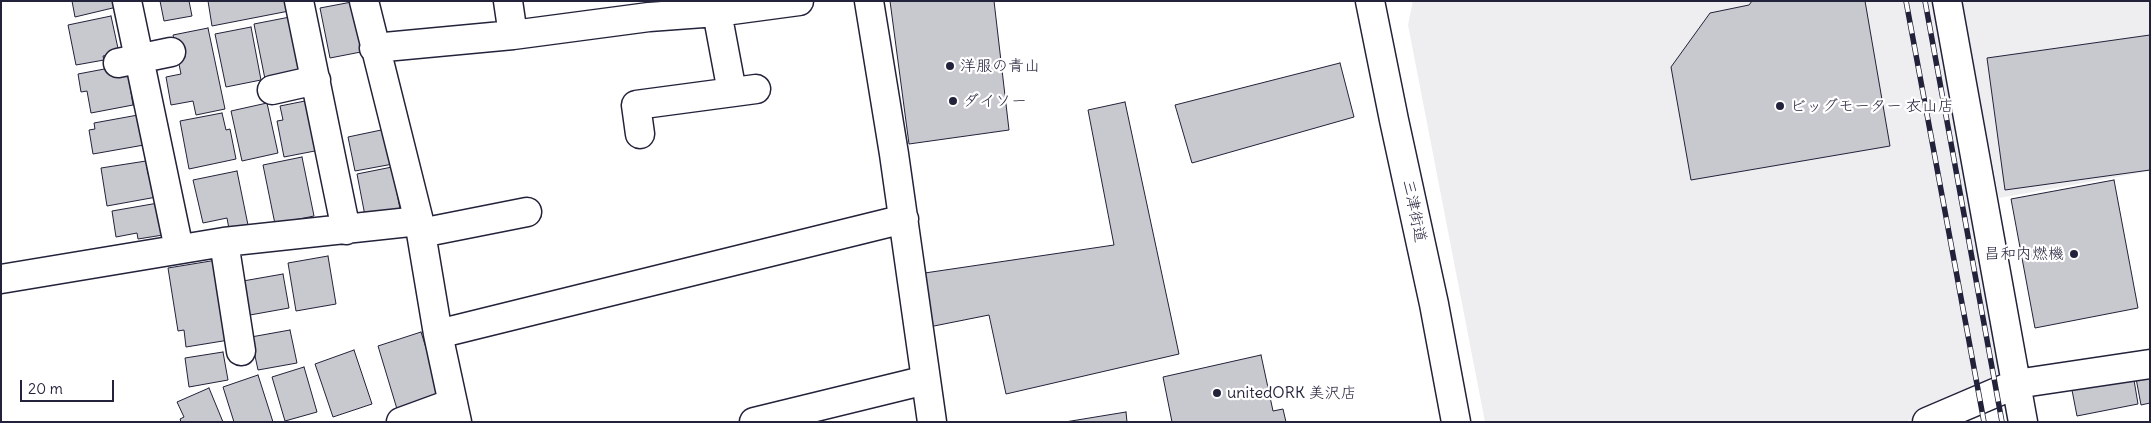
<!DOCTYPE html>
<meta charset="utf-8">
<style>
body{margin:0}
#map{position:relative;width:2151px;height:423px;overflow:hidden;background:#fff;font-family:Delius,sans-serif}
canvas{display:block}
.frame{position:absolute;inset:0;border:2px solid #22223b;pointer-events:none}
.scale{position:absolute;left:20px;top:380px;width:94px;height:22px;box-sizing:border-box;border:2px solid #22223b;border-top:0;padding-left:6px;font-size:15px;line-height:18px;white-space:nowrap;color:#22223b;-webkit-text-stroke:4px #fff;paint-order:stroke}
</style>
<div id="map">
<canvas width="2151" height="423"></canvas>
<div class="frame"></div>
<div class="scale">20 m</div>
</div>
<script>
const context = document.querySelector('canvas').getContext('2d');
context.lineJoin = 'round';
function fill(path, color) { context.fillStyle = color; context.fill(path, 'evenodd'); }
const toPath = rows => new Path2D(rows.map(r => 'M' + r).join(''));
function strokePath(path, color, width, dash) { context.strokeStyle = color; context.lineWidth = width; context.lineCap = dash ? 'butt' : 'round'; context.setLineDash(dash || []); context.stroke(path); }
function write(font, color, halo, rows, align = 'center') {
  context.font = font + ' Delius,"Klee One",sans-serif'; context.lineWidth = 4.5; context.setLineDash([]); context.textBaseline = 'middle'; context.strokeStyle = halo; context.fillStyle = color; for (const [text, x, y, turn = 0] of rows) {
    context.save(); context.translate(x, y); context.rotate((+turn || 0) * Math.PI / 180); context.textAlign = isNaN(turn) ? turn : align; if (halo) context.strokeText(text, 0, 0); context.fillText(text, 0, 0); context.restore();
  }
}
fill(toPath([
 [1413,1,1933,1,2003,385,1905,422,1485,422,1408,25],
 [1962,1,2150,1,2150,171,1999,198]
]), '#eeeef1');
const building = toPath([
 [72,1,120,1,121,6,75,17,72,1],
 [160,1,189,1,192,16,164,21,160,1],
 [208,1,287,1,289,11,212,26,208,1],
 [357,1,366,51,330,58,320,8,357,1],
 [890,1,994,1,1009,130,909,144,890,1],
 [1752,1,1865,1,1890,146,1691,180,1671,67,1710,13,1749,5,1752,1],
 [111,16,119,53,103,56,104,60,76,65,68,25,111,16],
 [295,16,300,71,265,79,254,24,295,16],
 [251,27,261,80,226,87,215,34,251,27],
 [208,28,225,109,196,115,193,101,171,105,166,77,181,74,173,35,208,28],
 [2150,35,2150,170,2005,190,1987,58,2150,35],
 [1340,63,1354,117,1192,163,1175,105,1340,63],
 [115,67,128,73,133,105,91,113,87,91,81,92,78,74,115,67],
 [315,99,325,149,284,157,277,121,283,120,280,106,315,99],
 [1125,102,1179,354,1006,394,989,315,929,327,918,274,1114,245,1088,110,1125,102],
 [267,103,278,153,242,161,231,111,267,103],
 [222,113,226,130,230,129,236,159,189,169,180,121,222,113],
 [138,115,144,145,93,154,89,130,95,129,94,123,138,115],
 [386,129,393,164,355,171,348,137,386,129],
 [302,157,314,216,275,224,263,165,302,157],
 [146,161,148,174,157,173,162,196,107,206,101,168,146,161],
 [392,167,401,214,366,221,357,174,392,167],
 [237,171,248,225,229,229,227,218,203,223,193,180,237,171],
 [2114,180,2138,308,2035,328,2011,199,2114,180],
 [164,202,163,235,138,239,137,233,116,237,112,211,164,202],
 [328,256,336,304,296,311,288,263,328,256],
 [217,260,229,340,186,347,184,330,178,331,168,268,217,260],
 [283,274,289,308,250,315,243,281,283,274],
 [290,330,297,363,258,370,251,337,290,330],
 [421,332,441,395,397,409,378,346,421,332],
 [354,350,372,404,333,417,315,364,354,350],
 [223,352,228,380,189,387,185,358,223,352],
 [1261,355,1273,411,1283,409,1286,422,1172,422,1163,377,1261,355],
 [304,367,317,412,285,421,272,377,304,367],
 [2150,370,2150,403,2141,405,2135,373,2150,370],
 [2133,374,2138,404,2077,416,2071,385,2133,374],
 [258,375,273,422,234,422,223,387,258,375],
 [209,388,223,422,181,422,180,419,184,417,177,402,209,388],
 [1126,412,1127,422,1065,422,1126,412]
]);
fill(building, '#c8c8cf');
strokePath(building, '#22223b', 1);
const street = toPath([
 [127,1,179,249],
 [299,1,346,230],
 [364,1,419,221,438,334,457,422],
 [508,1,513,35],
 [869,1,894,154,932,422],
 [1947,1,2023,422],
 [717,12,732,92],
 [374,48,513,35,649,17,717,12,799,1],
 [118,63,171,52],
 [272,90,316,80],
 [640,134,636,105,756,89],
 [421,233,527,212],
 [224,242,241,351],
 [1,279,224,242,419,221],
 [438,334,904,219],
 [401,422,453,403],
 [754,422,926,380],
 [1927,422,2016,384,2150,364]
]);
const secondary = toPath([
 [1370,1,1394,120,1434,304,1456,422]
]);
strokePath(street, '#22223b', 31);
strokePath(secondary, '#22223b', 31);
strokePath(street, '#fff', 28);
strokePath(secondary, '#fff', 28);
const rail = toPath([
 [1906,1,1984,422],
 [1925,1,2002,422]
]);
strokePath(rail, '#22223b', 5.5);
strokePath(rail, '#fff', 4, [11]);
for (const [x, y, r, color] of [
 [950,66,5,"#22223b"],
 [953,101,5,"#22223b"],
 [1780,106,5,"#22223b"],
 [2074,254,5,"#22223b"],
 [1217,393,5,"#22223b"]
]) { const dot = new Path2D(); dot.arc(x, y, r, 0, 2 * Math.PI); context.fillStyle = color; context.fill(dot); strokePath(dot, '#fff', 2); }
write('16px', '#22223b', '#fff', [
 ["洋服の青山",960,66],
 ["ダイソー",963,101],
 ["ビッグモーター 衣山店",1790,106],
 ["昌和内燃機",2064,254,"right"],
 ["unitedORK 美沢店",1227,393]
], 'left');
write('16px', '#22223b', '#fff', [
 ["三津街道",1414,211,78]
]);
</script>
